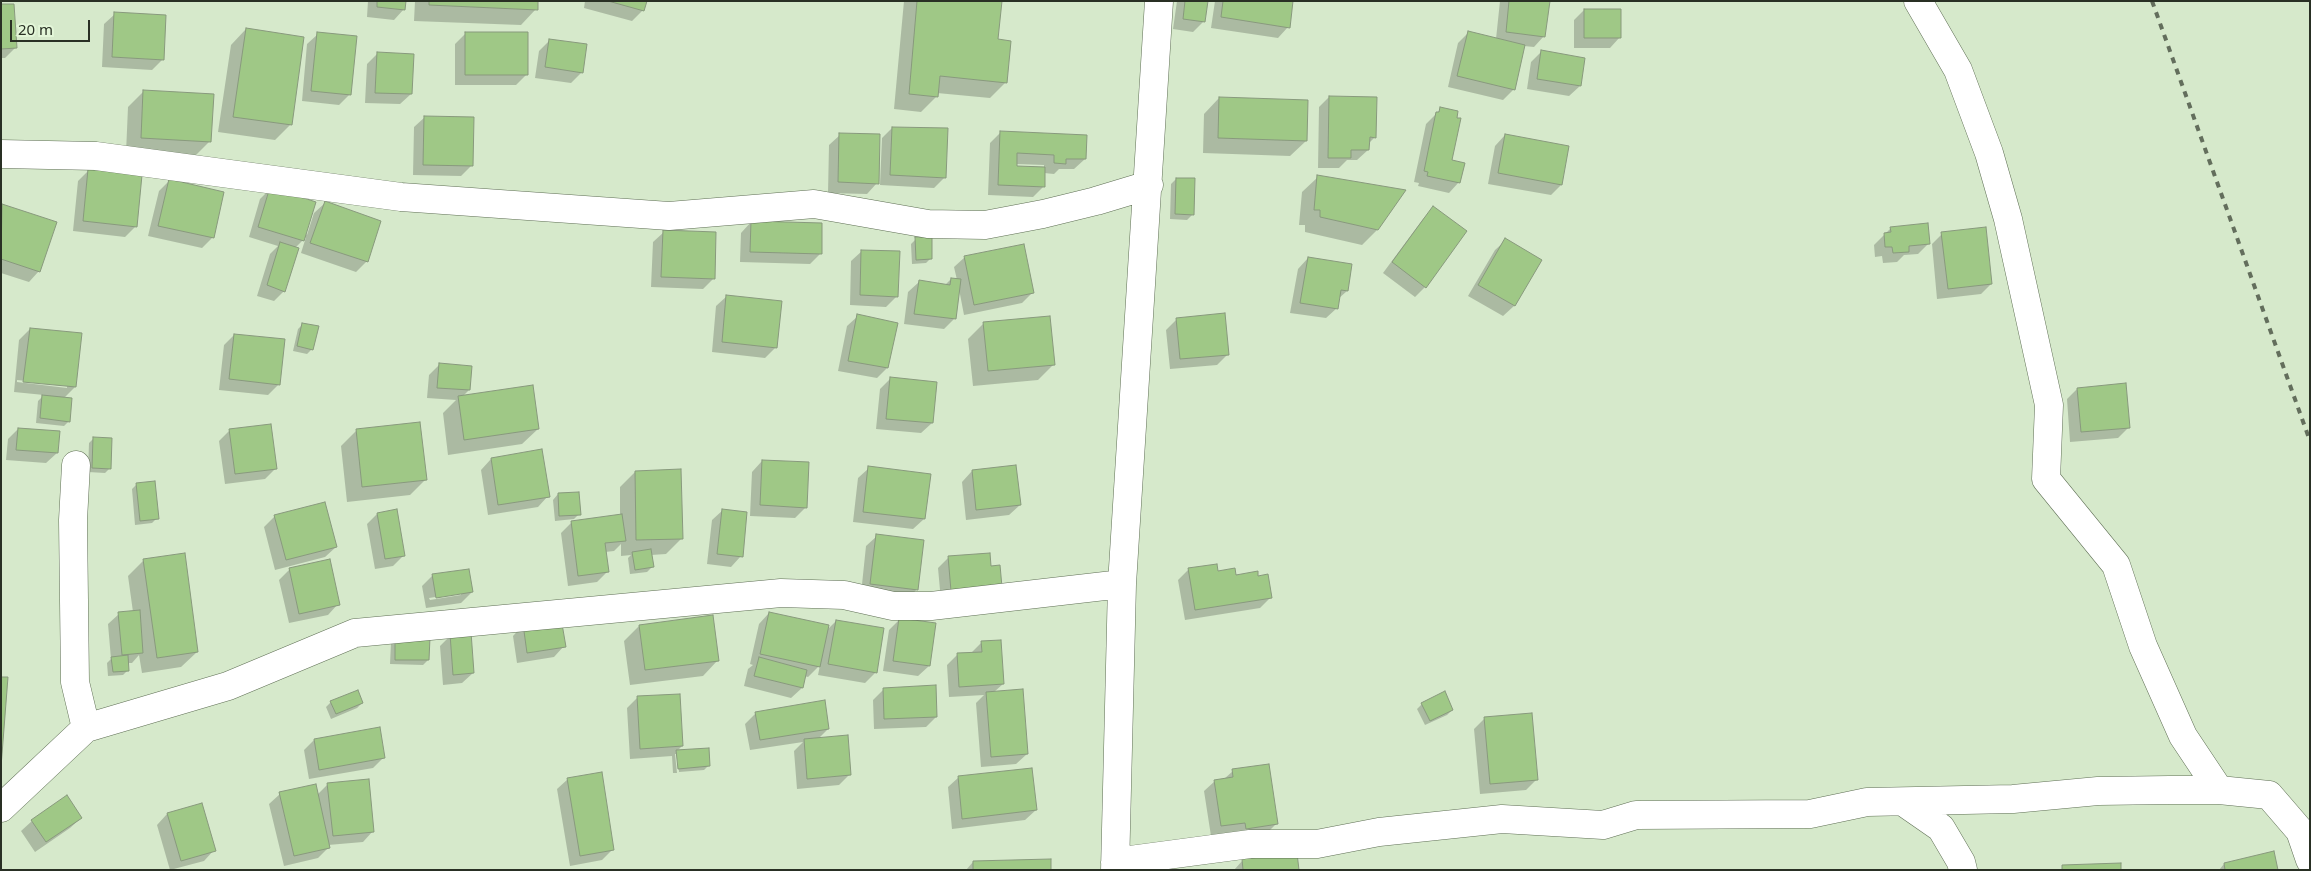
<!DOCTYPE html>
<style>
body{margin:0}
#map{position:relative;width:2311px;height:871px;overflow:hidden;background:#d6e9cb;font-family:"Noto Sans",sans-serif}
canvas{display:block}
.frame{position:absolute;inset:0;border:2px solid #293024;pointer-events:none}
.scale{position:absolute;left:10px;top:20px;width:80px;height:22px;box-sizing:border-box;border:2px solid #293024;border-top:0;padding-left:6px;font-size:15px;line-height:18px;white-space:nowrap;color:#293024;-webkit-text-stroke:4px #e3f6d8;paint-order:stroke}
</style>
<div id="map">
<canvas width="2311" height="871"></canvas>
<div class="frame"></div>
<div class="scale">20 m</div>
</div>
<script>
const context = document.querySelector('canvas').getContext('2d');
context.lineJoin = 'round';
function fill(path, color) { context.fillStyle = color; context.fill(path, 'evenodd'); }
const toPath = rows => new Path2D(rows.map(r => 'M' + r).join(''));
function strokePath(path, color, width, dash) { context.strokeStyle = color; context.lineWidth = width; context.lineCap = dash ? 'butt' : 'round'; context.setLineDash(dash || []); context.stroke(path); }
fill(toPath([
 [368,1,405,1,404,9,394,20,367,17],
 [415,1,537,1,536,9,521,25,414,21],
 [585,1,645,1,643,10,632,21,584,8],
 [904,1,1000,1,997,40,1006,82,990,98,937,93,937,96,921,112,894,109],
 [1177,1,1207,1,1204,21,1193,32,1173,29],
 [1215,1,1292,1,1288,27,1278,38,1211,28],
 [1500,1,1548,1,1544,36,1534,47,1524,46,1514,89,1503,100,1448,87,1458,43,1468,33,1496,39],
 [1,6,15,48,5,58,1,58],
 [1584,10,1620,37,1610,48,1574,48,1574,20],
 [115,14,162,60,152,70,102,67,104,24],
 [246,29,290,125,275,140,218,132,231,45],
 [466,33,527,74,516,85,455,85,455,44],
 [318,34,350,94,339,105,302,101,307,44],
 [549,41,582,72,571,83,535,78,539,51],
 [1541,52,1580,86,1569,96,1527,89,1531,62],
 [377,54,411,94,400,104,365,103,367,64],
 [144,91,210,141,194,157,126,153,128,107],
 [1329,97,1375,137,1368,144,1368,150,1357,160,1347,160,1339,168,1318,168,1319,107],
 [1219,98,1306,141,1290,156,1203,153,1204,114],
 [1441,109,1451,161,1459,182,1449,193,1418,186,1419,183,1414,182,1426,124],
 [425,117,471,166,461,176,413,175,414,127],
 [892,128,945,177,934,188,880,185,882,138],
 [1000,133,1085,159,1074,169,1059,169,1054,174,1044,173,1043,187,1033,197,988,195,990,143],
 [1016,164,1044,165,1044,168,1016,167],
 [840,135,877,183,867,194,828,193,829,145],
 [1505,135,1561,185,1551,195,1488,184,1495,146],
 [89,170,136,226,125,237,73,231,78,181],
 [1318,177,1377,230,1362,245,1305,232,1305,225,1299,225,1302,192],
 [1176,179,1192,215,1187,220,1170,219,1171,184],
 [169,181,212,238,202,248,148,236,159,191],
 [270,189,307,235,314,213,325,203,367,261,356,272,301,253,306,237,295,248,284,291,274,301,257,296,270,254,278,246,249,237,260,199],
 [2,206,39,271,29,282,1,273],
 [1433,208,1425,287,1415,297,1383,273,1423,219],
 [751,222,820,254,810,264,740,262,741,233],
 [1891,228,1929,243,1918,254,1904,255,1897,262,1883,263,1882,256,1875,257,1874,245],
 [664,232,713,279,703,289,651,287,653,242],
 [1942,234,1991,284,1981,294,1937,299,1932,244],
 [916,239,931,258,926,263,912,264,911,244],
 [1506,240,1540,260,1514,306,1503,316,1468,296,1495,250],
 [862,251,897,296,886,307,850,305,851,261],
 [965,257,1032,293,1022,303,964,315,959,289,954,319,944,329,904,324,908,292,919,282,945,285,951,279,957,280,954,267],
 [1308,258,1347,291,1338,299,1337,308,1326,318,1290,313,1298,269],
 [727,296,776,347,765,358,712,352,716,306],
 [858,316,887,368,877,378,838,371,847,326],
 [1177,319,1228,354,1217,365,1170,369,1166,330],
 [984,323,1054,364,1038,380,973,386,968,339],
 [303,324,312,349,307,354,293,351,298,329],
 [30,329,75,387,63,399,69,421,64,426,36,423,38,401,44,395,14,392,19,340],
 [17,380,67,385,67,388,17,382],
 [234,335,279,384,268,395,219,390,224,345],
 [439,365,469,390,462,397,538,429,522,444,448,455,443,413,456,400,427,398,429,375],
 [890,379,932,423,921,433,876,429,880,389],
 [2077,389,2129,427,2118,438,2070,442,2067,399],
 [18,429,57,453,46,463,6,460,8,439],
 [230,430,276,468,265,479,225,484,219,441],
 [357,430,425,480,410,495,347,502,341,446],
 [94,438,110,468,105,473,88,472,89,443],
 [491,459,548,496,538,507,488,515,481,470],
 [762,461,806,507,795,518,750,516,752,472],
 [1015,467,1020,505,1009,515,966,520,962,482,972,471],
 [869,468,924,519,913,529,853,522,858,478],
 [635,472,682,538,666,554,651,555,652,567,647,572,630,574,628,558,631,555,621,556,621,544,614,551,605,552,608,571,597,582,568,586,561,533,572,522,620,516,620,487],
 [137,484,157,518,152,523,135,525,132,489],
 [558,494,579,514,574,519,555,521,553,500],
 [723,510,741,556,731,567,707,564,712,520],
 [377,514,404,555,393,566,375,569,367,524],
 [275,516,336,547,325,557,275,570,264,527],
 [877,536,917,589,907,600,861,594,866,546],
 [989,554,941,601,938,568,949,557],
 [144,560,197,652,181,667,142,673,139,655,132,663,127,663,128,670,123,675,108,676,107,663,111,659,108,624,119,614,133,612,128,576],
 [290,569,338,604,328,615,289,623,279,580],
 [1189,569,1257,577,1271,597,1260,608,1185,620,1178,580],
 [433,575,472,592,461,603,426,608,422,586],
 [461,593,461,595,430,600,429,598],
 [769,613,826,631,836,621,876,672,865,683,818,675,820,665,808,677,804,676,802,688,791,698,744,686,748,669,753,665,750,664,759,624],
 [900,619,929,666,918,676,883,671,889,630],
 [523,625,564,646,554,657,517,663,513,636],
 [639,626,718,660,703,676,630,685,624,641],
 [451,635,473,673,462,683,443,685,440,646],
 [396,638,428,660,423,665,390,664,391,643],
 [982,642,1003,684,994,692,1027,754,1016,764,981,767,976,703,984,695,949,697,947,665,958,654,971,653],
 [884,689,936,717,926,727,874,729,873,700],
 [637,698,682,746,676,752,707,749,709,765,704,770,679,772,678,754,675,754,677,773,673,773,672,756,630,759,627,708],
 [331,702,362,703,357,708,331,719,326,707],
 [1422,704,1452,710,1447,715,1425,725,1417,709],
 [756,713,828,729,818,739,850,774,839,785,797,789,794,751,803,742,750,750,745,724],
 [1485,718,1537,779,1526,790,1480,794,1474,729],
 [314,740,384,757,373,768,309,779,304,750],
 [1233,771,1276,824,1266,834,1211,836,1204,791,1215,781,1224,779],
 [959,777,1036,810,1025,820,952,829,948,787],
 [568,779,613,849,602,860,570,866,557,789],
 [328,784,373,831,363,842,328,845,329,847,318,858,284,866,269,804,280,794,317,795],
 [167,814,214,850,204,861,170,870,157,825],
 [81,818,70,828,35,852,21,831,32,821],
 [1243,860,1298,870,1234,870],
 [973,862,1050,870,966,870],
 [2224,864,2277,870,2219,870]
]), '#0003');
const building = toPath([
 [377,1,406,1,405,10,377,7,377,1],
 [429,1,538,1,538,10,429,5,429,1],
 [608,1,647,1,644,11,608,1],
 [917,1,1002,1,998,39,1011,41,1007,83,940,76,938,97,909,94,917,1],
 [1185,1,1208,1,1205,22,1183,19,1185,1],
 [1223,1,1293,1,1290,28,1221,17,1223,1],
 [1509,1,1550,1,1545,37,1506,32,1509,1],
 [1,4,14,4,17,48,1,49,1,4],
 [1584,9,1621,9,1621,38,1584,38,1584,9],
 [114,12,166,15,164,60,112,57,114,12],
 [246,28,304,37,292,125,233,117,246,28],
 [1468,31,1525,45,1515,90,1457,76,1468,31],
 [317,32,357,36,351,95,311,91,317,32],
 [465,32,528,32,528,75,465,75,465,32],
 [549,39,587,44,583,73,545,67,549,39],
 [1541,50,1585,58,1581,86,1537,79,1541,50],
 [377,52,414,54,412,94,375,93,377,52],
 [143,90,214,94,211,142,141,138,143,90],
 [1329,96,1377,97,1376,138,1370,137,1369,150,1351,150,1351,158,1328,158,1329,96],
 [1219,97,1308,100,1307,141,1218,138,1219,97],
 [1440,107,1458,111,1457,118,1461,118,1452,160,1465,163,1460,183,1427,176,1428,172,1424,171,1436,112,1439,112,1440,107],
 [424,116,474,117,473,166,423,165,424,116],
 [892,127,948,128,946,178,890,175,892,127],
 [1000,131,1087,135,1086,159,1066,159,1066,164,1054,163,1054,155,1017,153,1017,166,1045,167,1045,187,998,185,1000,131],
 [839,133,880,134,879,184,838,182,839,133],
 [1505,134,1569,146,1562,185,1498,173,1505,134],
 [88,169,142,175,137,227,83,221,88,169],
 [1317,175,1406,190,1378,230,1320,217,1320,210,1314,210,1317,175],
 [1176,178,1195,178,1194,215,1175,214,1176,178],
 [169,179,224,192,214,238,158,226,169,179],
 [270,187,316,202,304,241,258,227,270,187],
 [325,201,381,221,368,262,310,243,325,201],
 [2,204,57,222,40,272,1,259,2,204],
 [1433,206,1467,231,1426,288,1392,262,1433,206],
 [751,221,822,223,822,254,750,252,751,221],
 [1928,223,1930,244,1909,246,1909,252,1893,253,1892,247,1885,247,1884,233,1891,232,1890,227,1928,223],
 [1986,227,1992,284,1948,289,1941,232,1986,227],
 [663,230,716,232,715,279,661,277,663,230],
 [915,237,932,237,932,259,916,260,915,237],
 [1505,238,1542,260,1515,306,1478,285,1505,238],
 [280,242,299,248,285,292,267,285,280,242],
 [1024,244,1034,293,974,305,964,256,1024,244],
 [861,250,900,251,898,297,860,295,861,250],
 [1308,257,1352,264,1348,291,1341,290,1338,309,1300,303,1308,257],
 [951,278,961,279,956,319,914,314,919,280,950,285,951,278],
 [726,295,782,301,777,348,722,342,726,295],
 [1225,313,1229,355,1180,359,1176,318,1225,313],
 [857,314,898,323,888,368,848,361,857,314],
 [1050,316,1055,365,988,371,983,322,1050,316],
 [302,323,319,326,313,350,297,346,302,323],
 [30,328,82,333,76,387,23,382,30,328],
 [234,334,285,339,280,385,229,379,234,334],
 [439,363,472,366,470,390,437,388,439,363],
 [890,377,937,382,933,423,886,419,890,377],
 [2126,383,2130,428,2081,432,2077,388,2126,383],
 [533,385,539,429,464,440,458,396,533,385],
 [42,395,72,398,70,422,40,418,42,395],
 [420,422,427,480,362,487,356,429,420,422],
 [271,424,277,469,235,474,229,429,271,424],
 [18,428,60,431,58,453,16,450,18,428],
 [93,437,112,438,111,469,92,468,93,437],
 [542,449,550,497,498,505,491,458,542,449],
 [762,460,809,462,807,508,760,505,762,460],
 [1016,465,1021,505,976,510,972,470,1016,465],
 [868,466,931,474,925,519,863,512,868,466],
 [681,469,683,539,636,540,635,471,681,469],
 [155,481,159,519,140,521,136,483,155,481],
 [579,492,581,515,559,516,558,493,579,492],
 [325,502,337,547,286,560,274,515,325,502],
 [397,509,405,556,385,559,377,513,397,509],
 [722,509,747,512,743,557,717,554,722,509],
 [622,514,626,541,605,543,609,572,578,576,571,521,622,514],
 [876,534,924,540,918,590,870,584,876,534],
 [651,549,654,567,635,570,632,552,651,549],
 [185,553,198,652,157,658,143,559,185,553],
 [990,553,991,566,1000,565,1002,587,951,591,948,556,990,553],
 [330,559,340,605,299,614,289,568,330,559],
 [1217,564,1218,571,1235,568,1236,575,1258,571,1258,576,1268,574,1272,598,1195,610,1188,568,1217,564],
 [469,569,473,592,436,598,432,574,469,569],
 [140,610,143,653,122,655,118,612,140,610],
 [769,612,829,625,820,667,760,654,769,612],
 [713,615,719,661,645,670,639,625,713,615],
 [561,618,566,647,527,653,523,624,561,618],
 [899,618,936,623,930,666,893,661,899,618],
 [836,620,884,628,877,673,828,664,836,620],
 [471,632,474,673,453,675,450,634,471,632],
 [395,637,430,637,429,660,395,660,395,637],
 [1001,640,1004,684,959,687,957,653,982,652,981,641,1001,640],
 [128,655,129,671,113,672,111,657,128,655],
 [759,657,807,670,803,688,754,676,759,657],
 [1,677,8,677,1,767,1,677],
 [936,685,937,717,884,719,883,688,936,685],
 [1023,689,1028,754,991,757,986,692,1023,689],
 [358,690,363,703,336,714,330,701,358,690],
 [1445,691,1453,710,1430,721,1421,703,1445,691],
 [680,694,683,746,640,749,637,696,680,694],
 [825,700,829,729,760,740,755,712,825,700],
 [1532,713,1538,780,1490,784,1484,717,1532,713],
 [380,727,385,758,319,770,314,739,380,727],
 [848,735,851,775,807,779,804,739,848,735],
 [709,748,710,766,678,769,676,750,709,748],
 [1269,764,1278,824,1246,829,1245,823,1221,826,1214,780,1233,777,1232,769,1269,764],
 [1032,768,1037,810,962,819,958,776,1032,768],
 [602,772,614,850,580,856,567,778,602,772],
 [369,779,374,832,333,836,327,783,369,779],
 [316,784,330,848,294,856,279,792,316,784],
 [67,795,82,818,46,842,31,820,67,795],
 [202,803,216,851,181,861,167,813,202,803],
 [2274,851,2278,870,2225,870,2224,863,2274,851],
 [1297,853,1299,870,1243,870,1242,859,1297,853],
 [1051,859,1051,870,973,870,973,861,1051,859],
 [2121,863,2121,870,2062,870,2062,865,2121,863]
]);
fill(building, '#9fc886');
strokePath(building, '#88997d', 1);
const minor = toPath([
 [1918,1,1958,70,1989,153,2008,219,2049,405,2046,479,2116,565,2143,646,2183,736,2219,790],
 [1,154,96,156,401,197,669,216,814,204,928,224,985,225,1043,214,1096,201,1149,185],
 [76,465,73,520,75,682,86,728],
 [1905,803,1941,828,1961,862,1963,870],
 [1,808,86,728,228,686,355,633,781,593,844,595,893,606,931,606,1122,584],
 [1115,862,1250,844,1317,844,1379,832,1502,819,1603,825,1636,815,1810,814,1867,802,2013,799,2098,791,2170,790,2219,790,2269,795,2300,831,2310,860],
 [1115,870,1122,584,1159,1]
]);
strokePath(minor, '#5f6f55', 29);
strokePath(minor, '#fff', 28);
strokePath(toPath([
 [2152,1,2310,441]
]), '#636e5c', 4, [6, 6]);
</script>
